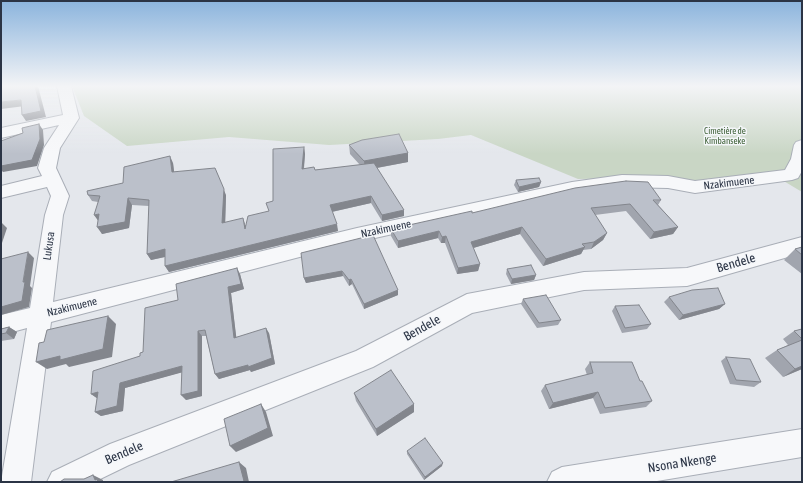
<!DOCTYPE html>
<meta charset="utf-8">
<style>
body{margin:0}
#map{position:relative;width:803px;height:483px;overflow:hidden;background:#e4e7ec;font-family:"Asap Condensed",sans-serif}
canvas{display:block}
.frame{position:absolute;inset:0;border:2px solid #2b3445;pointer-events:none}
</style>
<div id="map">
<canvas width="803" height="483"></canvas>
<div class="frame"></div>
</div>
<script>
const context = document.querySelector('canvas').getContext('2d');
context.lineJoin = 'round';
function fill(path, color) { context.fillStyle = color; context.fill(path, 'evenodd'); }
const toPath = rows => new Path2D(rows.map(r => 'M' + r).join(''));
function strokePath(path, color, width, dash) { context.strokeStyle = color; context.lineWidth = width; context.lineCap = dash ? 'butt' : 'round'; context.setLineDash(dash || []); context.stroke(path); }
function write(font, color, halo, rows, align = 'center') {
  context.font = font + ' "Asap Condensed",sans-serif'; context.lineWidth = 3; context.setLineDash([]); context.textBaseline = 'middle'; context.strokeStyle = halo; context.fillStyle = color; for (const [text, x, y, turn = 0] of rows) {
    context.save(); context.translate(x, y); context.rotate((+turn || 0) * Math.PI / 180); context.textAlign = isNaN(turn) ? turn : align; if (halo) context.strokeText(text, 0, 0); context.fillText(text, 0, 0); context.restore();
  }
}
fill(toPath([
 [72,86,802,86,802,192,777,177,729,185,636,178,578,179,471,135,438,139,329,145,229,137,127,146,84,116]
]), '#c9d6c5');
const street = toPath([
 [57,86,71,86,79,118,60,148,56,168,69,196,63,215,53,302,357,228,572,182,622,175,668,176,695,181,785,170,791,159,794,145,796,142,802,140,802,171,798,178,792,180,695,193,668,188,622,187,572,194,357,242,51,322,31,482,1,482,27,328,1,335,1,315,30,308,45,215,51,196,47,187,1,198,1,186,42,176,38,168,44,148,59,125,1,138,1,128,63,115,57,86],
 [802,237,802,253,687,286,584,290,472,313,373,367,129,465,94,482,47,482,52,472,110,444,356,351,467,294,584,272,687,268,802,237],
 [802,429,802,457,651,482,547,482,552,472,562,467,802,429]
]);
strokePath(street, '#a9aeb7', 2);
fill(street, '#f7f8fa');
fill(toPath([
 [349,145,408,153,408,162,377,168,404,216,382,221,371,203,332,212,338,231,169,272,165,266,165,257,151,260,147,254,149,206,132,205,129,228,102,234,98,220,98,202,92,201,88,195,123,183,173,163,174,172,226,195,225,222,246,225,269,211,273,201,304,147,305,154,304,169,315,170,360,165,350,154],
 [516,180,541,182,539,187,518,192,514,185],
 [661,200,658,205,678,227,673,234,650,239,626,211,595,215,607,233,603,240,591,249,583,250,581,254,543,266,520,234,473,248,480,264,478,271,457,274,445,243,441,243,438,238,398,248,391,236,391,229,472,213],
 [373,235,398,295,364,309,352,284,349,286,343,276,306,283,304,278],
 [802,247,802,274,784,260,795,249],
 [507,269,536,275,534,280,511,284,506,274],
 [240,274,244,289,231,293,236,337,269,333,275,364,251,372,250,370,219,379,215,374,206,336,202,336,202,396,186,400,182,372,125,388,123,411,101,416,95,412,97,398,91,394,140,356,143,352,178,300],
 [669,297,725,304,719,309,679,320,664,302],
 [523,299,561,320,558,325,537,328,521,304],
 [615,306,651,324,647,329,622,333,612,311],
 [9,327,17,332,14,339,1,341,1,329],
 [802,329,802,369,783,377,765,358,777,350,788,345,783,339,794,331],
 [726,357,761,382,754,387,730,384,721,361],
 [590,362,640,381,652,401,646,407,600,414,593,398,549,409,541,391,545,385,587,375,585,369],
 [354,393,414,404,414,412,377,436,356,401],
 [407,451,442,466,424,480,407,454]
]), '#a1a5ae');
fill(toPath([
 [35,86,38,86,46,117,26,121,22,115],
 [21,100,25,106,1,109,1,102],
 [39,124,43,130,44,145,37,166,3,172,1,170,1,163],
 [304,147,305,154,303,176,302,169],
 [408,153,408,162,365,170,364,161],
 [170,156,173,163,175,179,172,172],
 [215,168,226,195,225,230,222,223],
 [541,182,539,187,518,192,519,187],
 [371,196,371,203,331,212,330,205],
 [128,198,132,205,129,228,102,234,97,227],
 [404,210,404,216,382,221,382,215],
 [99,214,99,222,94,215],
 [243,218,245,224,247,236,245,229],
 [1,222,7,228,1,246],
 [337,224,338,231,169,272,165,266],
 [522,227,520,234,470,249,471,242],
 [678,227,673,234,650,239,654,232],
 [439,231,438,238,398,248,398,241],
 [607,233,603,240,591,249,594,242],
 [446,236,445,243,441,243,442,237],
 [585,247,581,254,543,266,546,259],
 [165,249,169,256,151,260,147,254],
 [28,252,34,258,30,286,32,288,29,307,1,315,1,307,23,282],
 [480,264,478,271,457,274,458,268],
 [237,268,240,274,244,289,231,293,237,343,234,338,228,287],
 [342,271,343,276,306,283,304,278],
 [536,275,534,280,511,284,512,279],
 [351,279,352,284,349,286,349,280],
 [398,290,398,295,364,309,364,304],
 [725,304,719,309,679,320,683,315],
 [108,316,116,324,112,357,69,367,66,364,47,369,36,362],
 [9,327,17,332,14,339,6,333],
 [266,328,269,333,275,364,251,372,250,370,219,379,215,374],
 [198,331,202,336,202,396,186,400,181,395],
 [182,366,187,371,125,388,123,411,101,416,95,412,120,383],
 [802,366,802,369,783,377,795,369],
 [98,392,98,399,91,394],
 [598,392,593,398,549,409,553,403],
 [261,404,266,412,273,436,236,452,230,446],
 [414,404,414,412,377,436,376,429],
 [239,462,246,468,249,482,241,482],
 [443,463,442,466,424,480,425,477],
 [93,475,103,480,103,482,104,482,98,482,95,480]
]), '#83868d');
const building = toPath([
 [1,86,35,86,41,111,22,115,21,100,1,102,1,86],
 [39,124,40,139,32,160,1,166,1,141,23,133,22,128,39,124],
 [399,134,408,153,364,161,349,145,362,140,399,134],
 [304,147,302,169,314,167,315,170,374,163,404,210,382,215,371,196,330,205,337,224,165,266,165,249,147,254,149,200,128,198,125,222,97,227,99,214,94,215,100,196,88,195,87,191,123,183,124,167,170,156,172,172,215,168,224,189,222,223,243,218,245,229,248,216,269,211,266,203,273,201,273,149,304,147],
 [539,178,541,182,519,187,516,180,539,178],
 [626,181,648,182,661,200,653,200,678,227,654,232,630,204,591,208,607,233,594,242,582,244,585,247,546,259,522,227,471,242,480,264,458,268,446,236,442,237,439,231,398,241,391,229,472,211,472,213,575,188,626,181],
 [373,235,398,290,364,304,351,279,349,280,342,271,304,278,301,253,373,235],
 [802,247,802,255,795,249,802,247],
 [28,252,23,282,25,282,22,301,1,307,1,259,28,252],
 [531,265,536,275,512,279,507,269,531,265],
 [237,268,241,284,228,287,234,338,266,328,272,358,248,367,248,365,215,374,205,330,198,331,198,391,181,395,182,366,120,383,117,406,95,412,98,392,91,394,93,371,140,356,140,353,143,352,145,308,178,300,176,284,237,268],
 [718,288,725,304,683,315,669,297,692,290,718,288],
 [546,295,561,320,539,323,523,299,546,295],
 [639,305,651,324,625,328,615,306,639,305],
 [108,316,103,349,60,360,60,356,36,362,39,343,44,342,47,330,108,316],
 [9,327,6,333,1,334,1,329,9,327],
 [802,329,802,339,794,331,802,329],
 [802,340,802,366,795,369,777,350,802,340],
 [726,357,750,359,761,382,736,380,726,357],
 [590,362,632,362,640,381,642,381,652,401,605,408,598,392,553,403,545,385,593,373,590,362],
 [391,370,414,404,376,429,354,393,391,370],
 [261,404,268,428,230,446,224,419,261,404],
 [425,438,443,463,425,477,407,451,425,438],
 [239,462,244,481,241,482,171,482,239,462],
 [93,475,95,480,97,479,98,482,60,482,64,479,84,479,93,475]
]);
fill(building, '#bbc0ca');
strokePath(building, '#83868d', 1);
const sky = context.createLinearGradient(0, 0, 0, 154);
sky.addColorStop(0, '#8bb4dd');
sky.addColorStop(0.56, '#f3f4f6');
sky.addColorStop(1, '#f3f4f600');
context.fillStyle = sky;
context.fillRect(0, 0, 803, 154);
write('9px', '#3f6138', '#f4f6f9', [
 ["Cimetière de",725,131],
 ["Kimbanseke",725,141]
]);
write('11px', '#2b3445', '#f4f6f9', [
 ["Nzakimuene",729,183,-7],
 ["Nzakimuene",386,229,-12],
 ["Lukusa",49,246,-82],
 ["Nzakimuene",72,307,-14]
]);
write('13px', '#2b3445', '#f4f6f9', [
 ["Bendele",736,263,-16],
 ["Bendele",422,328,-29],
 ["Bendele",124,453,-23],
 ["Nsona Nkenge",682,463,-9]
]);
</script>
